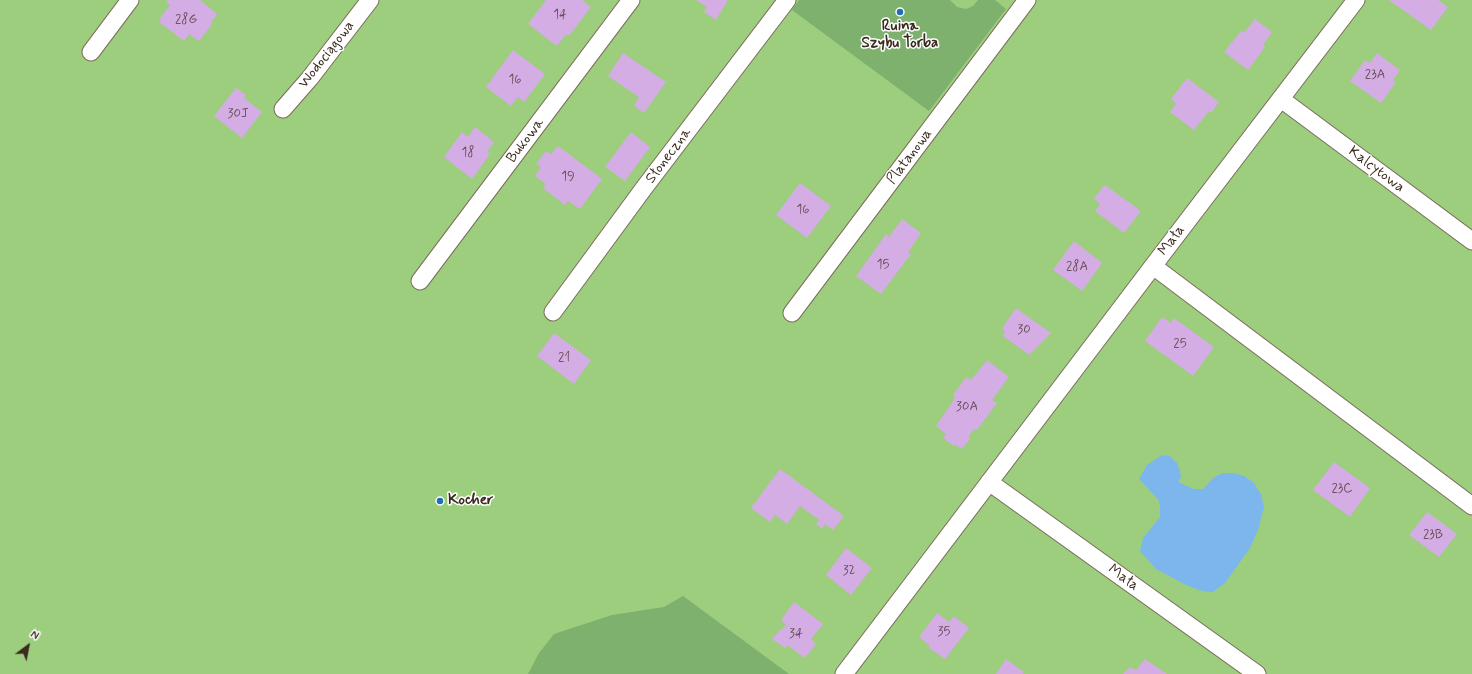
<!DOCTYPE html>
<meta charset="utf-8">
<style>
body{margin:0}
#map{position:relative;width:1472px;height:674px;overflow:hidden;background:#f3e7cf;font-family:Mynerve,sans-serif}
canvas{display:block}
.north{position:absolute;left:8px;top:626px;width:40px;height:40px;-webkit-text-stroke:3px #fff;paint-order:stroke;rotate:32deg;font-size:11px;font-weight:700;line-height:16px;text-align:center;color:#3b2a1e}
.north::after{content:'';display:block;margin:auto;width:14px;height:18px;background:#3b2a1e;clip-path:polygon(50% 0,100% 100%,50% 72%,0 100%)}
</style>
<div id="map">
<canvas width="1472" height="674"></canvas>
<div class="north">N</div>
</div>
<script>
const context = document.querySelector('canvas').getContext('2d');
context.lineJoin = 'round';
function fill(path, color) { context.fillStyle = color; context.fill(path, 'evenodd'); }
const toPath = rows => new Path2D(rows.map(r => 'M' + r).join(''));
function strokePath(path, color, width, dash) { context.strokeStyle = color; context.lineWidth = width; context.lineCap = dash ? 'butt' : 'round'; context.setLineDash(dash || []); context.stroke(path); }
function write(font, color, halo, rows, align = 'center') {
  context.font = font + ' Mynerve,sans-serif'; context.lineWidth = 3; context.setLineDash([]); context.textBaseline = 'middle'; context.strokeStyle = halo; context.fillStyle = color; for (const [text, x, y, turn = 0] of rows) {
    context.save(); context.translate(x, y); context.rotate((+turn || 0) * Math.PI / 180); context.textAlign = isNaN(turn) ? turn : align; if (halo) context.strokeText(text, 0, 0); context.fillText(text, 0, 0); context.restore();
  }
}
fill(toPath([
 [0,0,1472,0,1472,674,0,674]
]), '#9cce7e');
fill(toPath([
 [799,0,950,0,957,7,966,9,973,6,978,0,995,0,1006,9,929,111,792,10],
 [683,596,789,674,528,674,539,653,554,634,612,615,664,607]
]), '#7db16d');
fill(toPath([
 [1162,455,1170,456,1177,463,1180,471,1181,477,1178,482,1194,489,1203,489,1213,478,1222,473,1233,473,1244,476,1253,482,1261,494,1264,507,1258,530,1250,548,1225,583,1213,592,1202,591,1186,585,1156,569,1140,551,1143,538,1160,517,1160,506,1158,499,1139,479,1147,465]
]), '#7db6ed');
fill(toPath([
 [168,0,200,0,217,14,211,22,213,23,199,41,189,34,184,41,159,22,161,19,160,18,170,5,166,2],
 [546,0,582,0,591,7,569,36,566,34,557,46,528,24],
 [696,0,728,0,716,20,704,12,707,7],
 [1389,0,1438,0,1448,7,1431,30],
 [1255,19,1272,32,1263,45,1265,47,1248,70,1224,52,1241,31,1244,33],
 [513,50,545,74,524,102,518,97,511,106,486,87],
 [623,53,666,82,644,113,634,106,639,97,608,76],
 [1377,53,1400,70,1393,80,1396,82,1381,103,1350,81,1365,60,1370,63],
 [1187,78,1219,102,1211,113,1209,111,1194,130,1170,112,1176,104,1171,99],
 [236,88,246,95,244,98,262,112,242,138,214,116],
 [475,127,494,142,487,152,490,154,472,179,444,157,462,132,468,137],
 [631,132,650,147,625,181,605,167],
 [558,146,602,179,580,209,568,201,565,205,543,188,546,184,535,176,541,167,536,164,546,151,551,154],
 [800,183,831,206,807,238,776,215],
 [1105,185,1141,211,1124,233,1095,211,1100,204,1094,198],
 [902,219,921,233,908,252,911,254,881,294,856,276,886,234,889,237],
 [1074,241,1102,263,1082,291,1053,270],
 [1016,308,1051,333,1029,355,1003,336,1005,332,1002,328],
 [1162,317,1171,323,1174,318,1214,347,1193,376,1145,341],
 [554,333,591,360,574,384,537,356],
 [987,360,1009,377,992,400,997,403,977,430,974,429,969,436,970,439,962,449,956,445,954,446,943,438,946,434,936,426,955,398,953,395,966,377,971,380],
 [1334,462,1370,488,1350,517,1313,490],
 [780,469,844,516,833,530,825,524,822,529,816,524,819,520,800,506,787,524,775,515,770,522,751,508],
 '436.5 501a3.5 3.5 0 1 1 7 0a3.5 3.5 0 1 1-7 0Z',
 [1427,512,1457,534,1439,557,1409,535],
 [846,548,872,568,851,595,826,575],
 [794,602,823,624,811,639,816,644,805,658,787,645,785,648,772,639,781,629,782,630,786,624,781,620],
 [937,613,949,622,954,616,969,628,945,659,929,648,930,646,919,637],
 [1006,659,1024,672,1023,674,996,674],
 [1145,659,1167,674,1123,674,1130,667,1136,670]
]), '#d3ade4');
const minor = toPath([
 [91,52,130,0],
 [1281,99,1472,241],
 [283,109,310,78,370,0],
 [1153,266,1472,506],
 [420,281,631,0],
 [553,312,644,188,787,0],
 [792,313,1027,0],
 [989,482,1257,674],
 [844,674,1153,266,1356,0]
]);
strokePath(minor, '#7b6c5c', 19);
strokePath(minor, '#fff', 17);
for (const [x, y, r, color] of [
 [900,12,4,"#1f6fb2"],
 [440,501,4,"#1f6fb2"]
]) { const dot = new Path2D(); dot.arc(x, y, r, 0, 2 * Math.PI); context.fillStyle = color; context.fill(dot); strokePath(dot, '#fff', 1.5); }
write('13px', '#614b50', null, [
 ["14",560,15],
 ["28G",186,20],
 ["23A",1375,75],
 ["16",515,80],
 ["30J",238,114],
 ["18",468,153],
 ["19",568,177],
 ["16",803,210],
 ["15",883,265],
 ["28A",1077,267],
 ["30",1024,330],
 ["25",1180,344],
 ["21",564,358],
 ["30A",967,407],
 ["23C",1342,489],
 ["23B",1433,535],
 ["32",849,571],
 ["35",944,632],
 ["34",796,634]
]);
write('bold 15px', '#3b2a1e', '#fff', [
 ["Ruina",900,27],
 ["Szybu Torba",900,44],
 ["Kocher",448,501,"left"]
]);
write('15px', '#3b2a1e', '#fff', [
 ["Wodociągowa",327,55,-52],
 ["Bukowa",526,141,-53],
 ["Słoneczna",669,156,-53],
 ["Platanowa",910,157,-53],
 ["Kalcytowa",1376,170,37],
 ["Mała",1172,241,-53],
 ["Mała",1123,578,36]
]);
</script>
